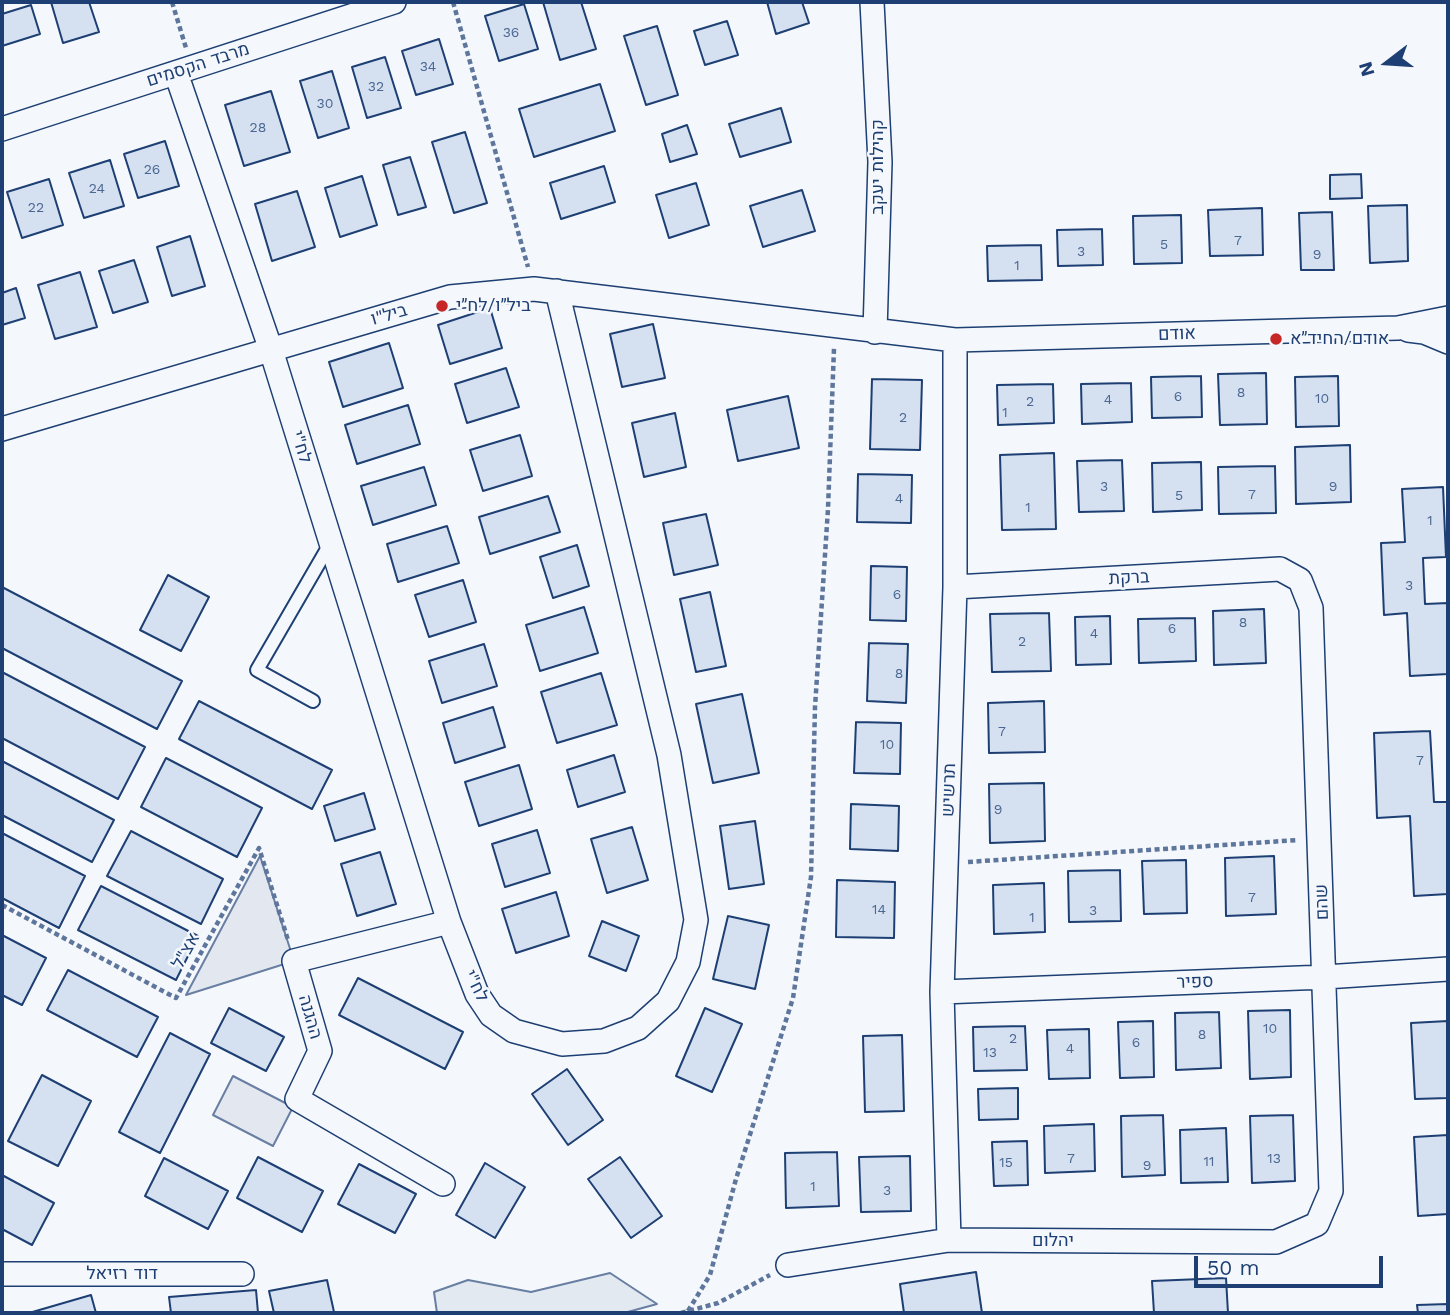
<!DOCTYPE html>
<meta charset="utf-8">
<style>
body{margin:0}
#map{position:relative;width:1450px;height:1315px;overflow:hidden;background:#f4f7fb;font-family:"Work Sans",sans-serif}
canvas{display:block}
.frame{position:absolute;inset:0;border:4px solid #1d3f73;pointer-events:none}
.north{position:absolute;left:1352px;top:28px;width:70px;height:70px;-webkit-text-stroke:5px #f4f7fb;paint-order:stroke;rotate:253deg;font-size:19px;font-weight:700;line-height:28px;text-align:center;color:#1d3f73}
.north::after{content:'';display:block;margin:auto;width:24px;height:32px;background:#1d3f73;clip-path:polygon(50% 0,100% 100%,50% 72%,0 100%)}
.scale{position:absolute;left:1194px;top:1256px;width:189px;height:32px;box-sizing:border-box;border:4px solid #1d3f73;border-top:0;padding-left:9px;font-size:21px;line-height:24px;white-space:nowrap;color:#1d3f73;-webkit-text-stroke:5px #f4f7fb;paint-order:stroke}
</style>
<div id="map">
<canvas width="1450" height="1315"></canvas>
<div class="frame"></div>
<div class="north">N</div>
<div class="scale">50 m</div>
</div>
<script>
const context = document.querySelector('canvas').getContext('2d');
context.lineJoin = 'round';
function fill(path, color) { context.fillStyle = color; context.fill(path, 'evenodd'); }
const toPath = rows => new Path2D(rows.map(r => 'M' + r).join(''));
function strokePath(path, color, width, dash) { context.strokeStyle = color; context.lineWidth = width; context.lineCap = dash ? 'butt' : 'round'; context.setLineDash(dash || []); context.stroke(path); }
function write(font, color, halo, rows, align = 'center') {
  context.font = font + ' "Work Sans",Heebo,sans-serif'; context.lineWidth = 5; context.setLineDash([]); context.textBaseline = 'middle'; context.strokeStyle = halo; context.fillStyle = color; for (const [text, x, y, turn = 0] of rows) {
    context.save(); context.translate(x, y); context.rotate((+turn || 0) * Math.PI / 180); context.textAlign = isNaN(turn) ? turn : align; if (halo) context.strokeText(text, 0, 0); context.fillText(text, 0, 0); context.restore();
  }
}
const green = toPath([
 [610,1273,657,1304,624,1313,437,1313,434,1292,468,1280,531,1292,610,1273]
]);
fill(green, '#e3e9f0');
strokePath(green, '#687fa3', 2);
const parking = toPath([
 [260,856,294,961,186,995,260,856],
 [233,1076,293,1107,273,1146,213,1115,233,1076]
]);
fill(parking, '#e3e8f0');
strokePath(parking, '#687fa3', 2);
const building = toPath([
 [51,2,89,2,99,32,63,43,51,2],
 [543,2,581,2,596,49,560,60,543,2],
 [767,2,802,2,809,23,776,34,767,2],
 [524,4,538,49,499,61,485,16,524,4],
 [31,5,40,34,2,46,2,14,31,5],
 [727,21,738,55,705,65,694,31,727,21],
 [657,26,678,95,646,105,624,36,657,26],
 [439,39,453,84,416,95,402,51,439,39],
 [385,57,401,108,367,118,352,67,385,57],
 [332,71,349,128,318,138,300,81,332,71],
 [600,84,615,131,534,157,519,109,600,84],
 [271,91,290,152,244,166,225,105,271,91],
 [781,108,791,142,740,157,729,124,781,108],
 [687,125,697,154,670,162,662,134,687,125],
 [465,132,487,203,454,213,432,142,465,132],
 [165,141,179,186,138,198,124,154,165,141],
 [410,157,426,207,398,215,383,165,410,157],
 [110,160,124,206,84,218,69,173,110,160],
 [604,166,615,202,561,219,550,183,604,166],
 [1361,174,1362,198,1330,199,1330,175,1361,174],
 [362,176,377,225,340,237,325,188,362,176],
 [49,179,63,225,22,238,7,192,49,179],
 [696,183,709,225,669,238,656,195,696,183],
 [802,190,815,231,763,247,750,206,802,190],
 [297,191,315,247,272,261,255,204,297,191],
 [1407,205,1408,261,1370,263,1368,206,1407,205],
 [1262,208,1263,255,1210,256,1208,210,1262,208],
 [1332,212,1334,270,1301,270,1299,213,1332,212],
 [1181,215,1182,263,1134,264,1133,216,1181,215],
 [1102,229,1103,265,1058,266,1057,230,1102,229],
 [190,236,205,286,172,296,157,247,190,236],
 [1041,245,1042,280,988,281,987,246,1041,245],
 [134,260,148,302,113,313,99,271,134,260],
 [80,272,97,327,55,339,38,285,80,272],
 [16,288,25,318,2,325,2,293,16,288],
 [490,308,502,348,450,364,438,325,490,308],
 [653,324,665,378,622,387,610,334,653,324],
 [389,343,403,388,343,407,329,362,389,343],
 [506,368,519,407,467,423,455,384,506,368],
 [1266,373,1267,424,1220,425,1218,374,1266,373],
 [1201,376,1202,417,1152,418,1151,377,1201,376],
 [1338,376,1339,426,1296,427,1295,377,1338,376],
 [872,379,922,380,920,450,870,449,872,379],
 [1131,383,1132,422,1082,424,1081,384,1131,383],
 [1053,384,1054,423,998,425,997,385,1053,384],
 [788,396,799,448,738,461,727,410,788,396],
 [408,405,420,444,357,464,345,425,408,405],
 [675,413,686,467,644,477,632,423,675,413],
 [520,435,532,476,483,491,470,450,520,435],
 [1350,445,1351,502,1296,504,1295,447,1350,445],
 [1054,453,1056,529,1002,530,1000,455,1054,453],
 [1122,460,1124,511,1079,512,1077,461,1122,460],
 [1201,462,1202,510,1153,512,1152,463,1201,462],
 [1275,466,1276,513,1219,514,1218,467,1275,466],
 [424,467,436,505,373,525,361,486,424,467],
 [858,474,912,475,911,523,857,522,858,474],
 [1443,487,1446,557,1423,558,1425,604,1448,603,1448,674,1410,676,1407,613,1384,615,1381,543,1405,542,1402,489,1443,487],
 [548,496,560,532,490,554,479,517,548,496],
 [706,514,718,565,674,575,663,523,706,514],
 [447,526,459,563,398,582,387,544,447,526],
 [577,545,589,586,553,598,540,557,577,545],
 [871,566,907,567,906,621,870,620,871,566],
 [168,575,209,597,181,651,140,630,168,575],
 [463,580,476,622,429,637,415,595,463,580],
 [2,587,182,681,157,729,2,648,2,587],
 [710,592,726,666,696,672,680,599,710,592],
 [584,607,598,653,540,671,526,625,584,607],
 [1264,609,1266,663,1214,665,1213,611,1264,609],
 [1049,613,1051,671,992,672,990,614,1049,613],
 [1110,616,1111,664,1076,665,1075,617,1110,616],
 [1195,618,1196,661,1139,663,1138,619,1195,618],
 [869,643,908,644,906,703,867,701,869,643],
 [484,644,497,686,442,703,429,661,484,644],
 [2,672,145,747,118,799,2,738,2,672],
 [601,673,617,725,557,743,541,692,601,673],
 [742,694,759,773,713,783,696,704,742,694],
 [199,701,332,770,312,809,179,739,199,701],
 [1044,701,1045,752,989,753,988,703,1044,701],
 [493,707,505,747,455,763,443,723,493,707],
 [856,722,901,723,900,774,854,773,856,722],
 [1430,731,1434,802,1448,802,1448,894,1414,896,1410,816,1377,818,1374,733,1430,731],
 [614,755,625,792,578,807,567,770,614,755],
 [166,758,262,808,237,857,141,807,166,758],
 [2,761,114,820,92,862,2,815,2,761],
 [519,765,532,809,479,826,465,782,519,765],
 [1044,783,1045,841,990,843,989,784,1044,783],
 [364,793,375,829,335,841,324,806,364,793],
 [851,804,899,806,898,851,850,849,851,804],
 [755,821,764,884,729,889,720,826,755,821],
 [632,827,648,880,607,893,591,839,632,827],
 [537,830,550,873,505,887,492,844,537,830],
 [131,831,223,879,201,924,107,876,131,831],
 [2,833,85,876,59,928,2,898,2,833],
 [380,852,396,904,357,916,341,864,380,852],
 [1274,856,1276,914,1226,916,1225,858,1274,856],
 [1186,860,1187,913,1144,914,1142,861,1186,860],
 [1120,870,1121,921,1069,922,1068,871,1120,870],
 [837,880,895,882,894,938,836,937,837,880],
 [1044,883,1045,932,994,934,993,885,1044,883],
 [101,886,198,936,176,980,78,930,101,886],
 [556,892,569,936,516,953,502,909,556,892],
 [728,916,769,925,755,989,713,979,728,916],
 [602,921,639,936,626,971,589,956,602,921],
 [2,935,46,958,22,1005,2,995,2,935],
 [68,970,158,1017,137,1057,47,1010,68,970],
 [358,978,463,1032,445,1069,339,1015,358,978],
 [229,1008,284,1037,266,1071,211,1043,229,1008],
 [705,1008,742,1024,712,1092,676,1076,705,1008],
 [1290,1010,1291,1077,1250,1079,1248,1011,1290,1010],
 [1219,1012,1221,1068,1176,1070,1175,1013,1219,1012],
 [1153,1021,1154,1077,1120,1078,1118,1022,1153,1021],
 [1448,1021,1448,1098,1415,1099,1411,1023,1448,1021],
 [1025,1026,1027,1070,974,1071,973,1027,1025,1026],
 [1089,1029,1090,1078,1049,1079,1047,1030,1089,1029],
 [170,1033,210,1054,160,1153,119,1132,170,1033],
 [902,1035,904,1111,865,1112,863,1036,902,1035],
 [567,1069,603,1120,568,1145,532,1094,567,1069],
 [42,1075,91,1101,58,1166,8,1141,42,1075],
 [1018,1088,1018,1119,979,1120,978,1089,1018,1088],
 [1163,1115,1165,1175,1122,1177,1121,1116,1163,1115],
 [1293,1115,1295,1181,1252,1183,1250,1116,1293,1115],
 [1094,1124,1095,1171,1045,1173,1044,1126,1094,1124],
 [1226,1128,1228,1182,1181,1183,1180,1130,1226,1128],
 [1448,1135,1448,1214,1418,1216,1414,1137,1448,1135],
 [1027,1141,1028,1185,994,1186,992,1142,1027,1141],
 [837,1152,839,1206,786,1208,785,1153,837,1152],
 [910,1156,911,1211,861,1212,859,1157,910,1156],
 [258,1157,323,1191,302,1232,237,1198,258,1157],
 [620,1157,662,1216,631,1238,588,1179,620,1157],
 [164,1158,228,1191,208,1229,145,1196,164,1158],
 [485,1163,525,1187,495,1238,456,1215,485,1163],
 [359,1164,416,1194,395,1233,338,1204,359,1164],
 [2,1175,54,1203,32,1245,2,1229,2,1175],
 [976,1272,982,1313,904,1313,900,1284,976,1272],
 [1226,1278,1228,1313,1154,1313,1152,1281,1226,1278],
 [327,1280,334,1312,274,1313,269,1291,327,1280],
 [256,1290,258,1313,171,1313,169,1297,256,1290],
 [91,1295,96,1313,29,1313,91,1295],
 [1448,1304,1448,1313,1418,1313,1417,1305,1448,1304]
]);
fill(building, '#d5e0f0');
strokePath(building, '#1d3f73', 2);
const service = toPath([
 [313,701,257,670,330,544]
]);
const minor = toPath([
 [872,2,880,162,875,332],
 [176,73,271,350,449,922,477,994,491,1015,514,1031,562,1044,604,1041,638,1028,668,1001,688,962,696,920,669,755,557,291],
 [2,129,394,2],
 [1408,330,1424,332,1448,342],
 [2,429,450,297,534,289,955,340,1398,328,1448,318],
 [942,992,1325,977,1448,969],
 [443,1184,297,1099,320,1051,294,961,449,922],
 [949,1240,942,992,955,587,955,340],
 [788,1265,949,1240,1276,1242,1317,1224,1331,1191,1311,608,1300,580,1280,569,955,587],
 [2,1274,242,1274]
]);
strokePath(service, '#1d3f73', 16);
strokePath(minor, '#1d3f73', 26);
strokePath(toPath([
 [172,2,186,48],
 [453,2,528,267],
 [968,862,1298,840],
 [2,905,176,998,259,848,288,940],
 [688,1311,710,1275,736,1179,793,998,811,877,815,707,828,509,834,348],
 [681,1313,718,1303,770,1275]
]), '#5e769c', 4.5, [5, 3.5]);
strokePath(service, '#f4f7fb', 12);
strokePath(minor, '#f4f7fb', 23);
for (const [x, y, r, color] of [
 [442,306,7,"#c62828"],
 [1276,339,7,"#c62828"]
]) { const dot = new Path2D(); dot.arc(x, y, r, 0, 2 * Math.PI); context.fillStyle = color; context.fill(dot); strokePath(dot, '#f4f7fb', 2.5); }
write('14px', '#4b6792', null, [
 ["36",511,33],
 ["34",428,67],
 ["32",376,87],
 ["30",325,104],
 ["28",258,128],
 ["26",152,170],
 ["24",97,189],
 ["22",36,208],
 ["7",1238,241],
 ["5",1164,245],
 ["3",1081,252],
 ["9",1317,255],
 ["1",1017,266],
 ["8",1241,393],
 ["6",1178,397],
 ["10",1322,399],
 ["4",1108,400],
 ["2",1030,402],
 ["1",1005,413],
 ["2",903,418],
 ["3",1104,487],
 ["9",1333,487],
 ["7",1252,495],
 ["5",1179,496],
 ["4",899,499],
 ["1",1028,508],
 ["1",1430,521],
 ["3",1409,586],
 ["6",897,595],
 ["8",1243,623],
 ["6",1172,629],
 ["4",1094,634],
 ["2",1022,642],
 ["8",899,674],
 ["7",1002,732],
 ["10",887,745],
 ["7",1420,761],
 ["9",998,810],
 ["7",1252,898],
 ["14",879,910],
 ["3",1093,911],
 ["1",1032,918],
 ["10",1270,1029],
 ["8",1202,1035],
 ["2",1013,1039],
 ["6",1136,1043],
 ["4",1070,1049],
 ["13",990,1053],
 ["7",1071,1159],
 ["13",1274,1159],
 ["11",1209,1162],
 ["15",1006,1163],
 ["9",1147,1166],
 ["1",813,1187],
 ["3",887,1191]
]);
write('18px', '#1d3f73', '#f4f7fb', [
 ["מרבד הקסמים",198,65,-18],
 ["קהילות יעקב",878,167,-90],
 ["ביל\"ו",389,315,-16],
 ["אודם",1177,334,-2],
 ["לח\"י",301,447,73],
 ["ברקת",1129,578,-3],
 ["תרשיש",949,790,-88],
 ["שהם",1322,902,-92],
 ["אצ\"ל",186,951,-61],
 ["ספיר",1195,982,-2],
 ["לח\"י",476,986,64],
 ["ההגנה",310,1017,74],
 ["יהלום",1053,1241],
 ["דוד רזיאל",122,1274]
]);
write('18px', '#1d3f73', '#f4f7fb', [
 ["ביל״ו/לח״י",456,306],
 ["אודם/החיד״א",1290,339]
], 'left');
</script>
